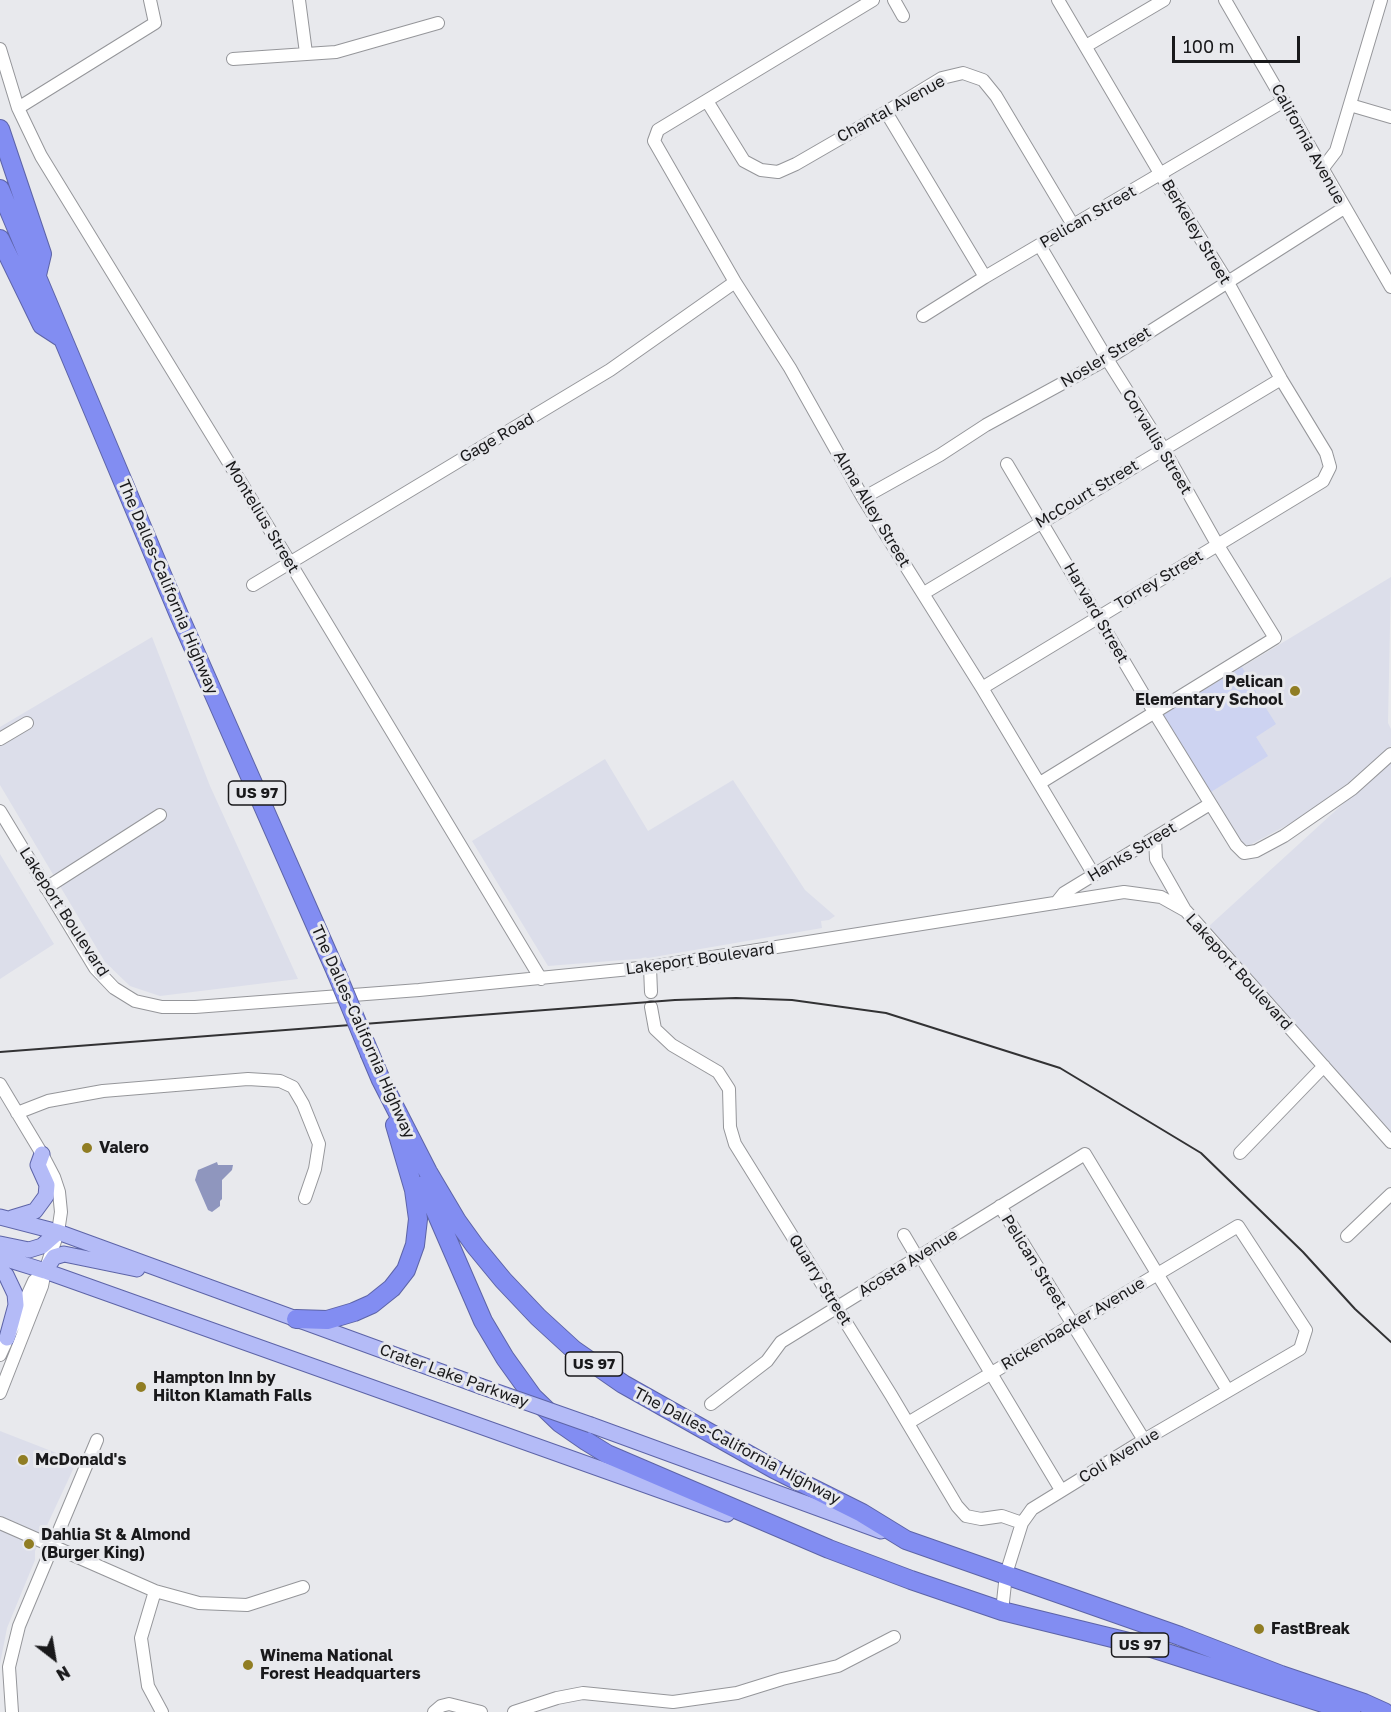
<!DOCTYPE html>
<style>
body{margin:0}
#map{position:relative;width:1391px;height:1712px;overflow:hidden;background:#e8e9ed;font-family:"Golos Text",sans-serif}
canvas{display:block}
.north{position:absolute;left:24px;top:1628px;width:60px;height:60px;-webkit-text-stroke:4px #e8e9ed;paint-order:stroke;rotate:149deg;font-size:16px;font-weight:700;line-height:24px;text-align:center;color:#19191b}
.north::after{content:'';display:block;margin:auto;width:21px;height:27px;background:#19191b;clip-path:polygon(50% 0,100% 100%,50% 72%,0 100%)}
.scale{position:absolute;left:1172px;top:36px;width:128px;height:27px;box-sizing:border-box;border:3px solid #19191b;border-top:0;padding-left:8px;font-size:18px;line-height:21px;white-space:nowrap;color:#19191b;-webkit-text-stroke:4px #e8e9ed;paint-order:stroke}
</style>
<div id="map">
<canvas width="1391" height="1712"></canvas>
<div class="north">N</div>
<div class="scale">100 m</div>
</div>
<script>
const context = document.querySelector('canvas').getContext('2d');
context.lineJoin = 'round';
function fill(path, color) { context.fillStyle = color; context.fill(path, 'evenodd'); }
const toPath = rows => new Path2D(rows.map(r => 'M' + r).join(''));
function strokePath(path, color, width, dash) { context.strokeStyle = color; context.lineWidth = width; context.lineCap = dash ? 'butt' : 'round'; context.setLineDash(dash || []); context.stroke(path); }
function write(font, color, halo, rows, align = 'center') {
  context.font = font + ' "Golos Text",sans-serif'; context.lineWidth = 6; context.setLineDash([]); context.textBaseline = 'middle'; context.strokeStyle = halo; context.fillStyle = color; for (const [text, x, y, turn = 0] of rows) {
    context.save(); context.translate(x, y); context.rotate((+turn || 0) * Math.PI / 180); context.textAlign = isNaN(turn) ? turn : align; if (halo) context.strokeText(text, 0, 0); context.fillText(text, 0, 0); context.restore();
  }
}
fill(toPath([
 [1391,577,1388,723,1391,729,1391,746,1348,785,1293,822,1248,846,1242,842,1163,715],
 [152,637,210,786,298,979,160,996,130,986,105,962,0,785,0,727],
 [605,759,648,831,733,780,805,890,835,916,829,920,821,921,822,928,648,958,548,966,472,841],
 [1391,760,1391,1136,1208,927],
 [0,854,54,944,0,979],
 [0,1431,77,1461,35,1551,35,1560,7,1628,0,1664]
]), '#dcdeea');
fill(toPath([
 [1242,667,1260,699,1257,701,1260,707,1264,705,1276,724,1256,737,1268,756,1211,792,1163,715]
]), '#cdd3f1');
fill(toPath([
 [217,1162,218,1165,233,1165,232,1170,222,1180,222,1199,220,1201,220,1206,212,1212,208,1210,195,1180,198,1170]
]), '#8f96be');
const minor = toPath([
 [299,0,306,53],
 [873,0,658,130,654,141,735,282,790,368,863,498,982,688,1094,875],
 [894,0,903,16],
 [1225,0,1391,287],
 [1086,46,1164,0],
 [0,49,18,108,41,156,289,561,541,979],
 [233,59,336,52,438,23],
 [707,101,744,161,761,170,778,172,796,164,886,112,942,78,963,73,983,80,996,96,1073,225],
 [1350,105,1391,117],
 [18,108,155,23,150,0],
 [886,112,985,277],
 [1323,168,1336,151,1381,0],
 [1040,246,1107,359,1163,448,1217,544,1275,638,1040,783],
 [923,316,985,277,1284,101],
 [1007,464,1154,712,1236,845,1244,853,1256,851,1284,836,1352,789,1391,754],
 [863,498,940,455,986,425,1107,359,1344,208],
 [253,585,610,370,735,282],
 [924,593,1281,379],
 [982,688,1323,481,1330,467,1326,453,1281,379,1227,281,1161,175,1058,0],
 [0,739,27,723],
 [0,811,95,968,114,988,135,1001,162,1007,195,1007,419,990,650,967,1124,892,1161,897,1186,911,1391,1142],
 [1155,838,1156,859,1185,910],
 [46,888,160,815],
 [1056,903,1064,893,1210,804],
 [650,967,651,992],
 [651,1007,655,1029,672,1045,718,1072,729,1089,730,1127,735,1144,891,1395,957,1506,966,1516,981,1519,1002,1516,1022,1523],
 [0,1084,42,1154,54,1177,59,1192,61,1212,58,1232,45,1271,42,1286,0,1393],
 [17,1113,48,1101,103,1091,248,1079,280,1081,293,1087,303,1104,319,1144,315,1169,305,1198],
 [1240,1153,1324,1066],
 [1000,1206,1144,1440],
 [904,1235,917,1257],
 [1347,1236,1391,1194],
 [920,1255,1061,1490],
 [0,1355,34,1281,45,1271],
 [711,1404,767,1361,781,1342,1085,1154,1228,1391],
 [908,1423,1238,1226,1306,1330,1300,1349,1144,1440,1032,1509,1022,1523,1006,1574,1002,1611],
 [0,1523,155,1591,199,1603,247,1605,303,1587],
 [155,1591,141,1638,148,1686,162,1712],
 [12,1712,9,1667,19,1626,97,1440],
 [434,1712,441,1706,449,1704,481,1712],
 [514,1712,557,1698,583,1693,673,1702,737,1693,782,1679,838,1666,894,1637]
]);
const major = toPath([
 [0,1217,58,1232,480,1386],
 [12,1218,35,1211,46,1196,47,1185,38,1165,42,1154],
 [0,1244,29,1250,42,1246,58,1232],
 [0,1257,45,1271,727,1514],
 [0,1270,6,1275,15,1294,16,1305,7,1338],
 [45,1271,54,1257,64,1254,137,1269],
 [591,1425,881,1531]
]);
const highway = toPath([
 [0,129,42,254,37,275],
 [0,189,179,615,336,972],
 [0,239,42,325,62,338],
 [370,1054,381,1080,428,1172,457,1221,475,1246,503,1280,538,1317,574,1350,623,1384,774,1469,862,1513,906,1540,1180,1636,1281,1675,1364,1703,1384,1712],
 [424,1185,483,1321,505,1358,533,1397,560,1423,586,1441,607,1454,829,1549,911,1580,1002,1611,1145,1646,1351,1712],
 [296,1319,327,1320,354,1312,372,1304,392,1288,406,1270,415,1245,418,1219,414,1190,395,1125]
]);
strokePath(minor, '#95969a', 14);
strokePath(major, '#5d64a7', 17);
strokePath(highway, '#5d64a7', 20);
strokePath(minor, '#fff', 12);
strokePath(major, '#b4bbf7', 15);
strokePath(highway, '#828df2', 18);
strokePath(toPath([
 [0,1052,675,1000,736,998,792,1000,886,1013,1060,1068,1201,1153,1303,1252,1355,1309,1391,1342]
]), '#323234', 2);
const majorBridge = toPath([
 [480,1386,591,1425]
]);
const highwayBridge = toPath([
 [336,972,370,1054]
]);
strokePath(majorBridge, '#5d64a7', 17, []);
strokePath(highwayBridge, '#5d64a7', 20, []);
strokePath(majorBridge, '#b4bbf7', 15);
strokePath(highwayBridge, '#828df2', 18);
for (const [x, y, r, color] of [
 [1295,691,6,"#907d23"],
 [87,1148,6,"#907d23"],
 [141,1387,6,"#907d23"],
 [23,1460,6,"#907d23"],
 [29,1544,6,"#907d23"],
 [1259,1629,6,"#907d23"],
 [248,1665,6,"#907d23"]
]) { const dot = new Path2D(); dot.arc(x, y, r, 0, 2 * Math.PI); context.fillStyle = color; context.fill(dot); strokePath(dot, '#e8e9ed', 2); }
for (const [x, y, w] of [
 [257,793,57],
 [594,1364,57],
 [1140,1645,57]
]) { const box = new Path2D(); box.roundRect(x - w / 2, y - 12, w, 24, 4.5); context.fillStyle = '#e8e9ed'; context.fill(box); strokePath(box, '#19191b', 1.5); }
write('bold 15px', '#19191b', null, [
 ["US 97",257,793],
 ["US 97",594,1364],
 ["US 97",1140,1645]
]);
write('16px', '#19191b', '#e8e9ed', [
 ["Chantal Avenue",891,109,-29],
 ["California Avenue",1308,144,61],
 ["Pelican Street",1088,217,-30],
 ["Berkeley Street",1196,232,59],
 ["Nosler Street",1106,357,-31],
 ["Gage Road",497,438,-30],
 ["Corvallis Street",1157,442,59],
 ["McCourt Street",1087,494,-31],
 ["Alma Alley Street",872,509,59],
 ["Montelius Street",262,517,59],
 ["Torrey Street",1159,580,-31],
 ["The Dalles-California Highway",168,587,67],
 ["Harvard Street",1096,613,60],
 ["Hanks Street",1132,852,-31],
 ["Lakeport Boulevard",64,912,57],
 ["Lakeport Boulevard",700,959,-8],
 ["Lakeport Boulevard",1239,972,48],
 ["The Dalles-California Highway",363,1032,66],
 ["Pelican Street",1034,1262,58],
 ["Acosta Avenue",908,1263,-32],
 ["Quarry Street",820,1280,58],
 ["Rickenbacker Avenue",1073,1324,-31],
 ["Crater Lake Parkway",454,1376,20],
 ["The Dalles-California Highway",737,1446,28],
 ["Coli Avenue",1119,1456,-31]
]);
write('bold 16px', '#19191b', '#e8e9ed', [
 ["Pelican",1283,682,"right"],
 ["Elementary School",1283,700,"right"],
 ["Valero",99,1148],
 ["Hampton Inn by",153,1378],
 ["Hilton Klamath Falls",153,1396],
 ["McDonald's",35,1460],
 ["Dahlia St & Almond",41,1535],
 ["(Burger King)",41,1553],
 ["FastBreak",1271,1629],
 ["Winema National",260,1656],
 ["Forest Headquarters",260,1674]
], 'left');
</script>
